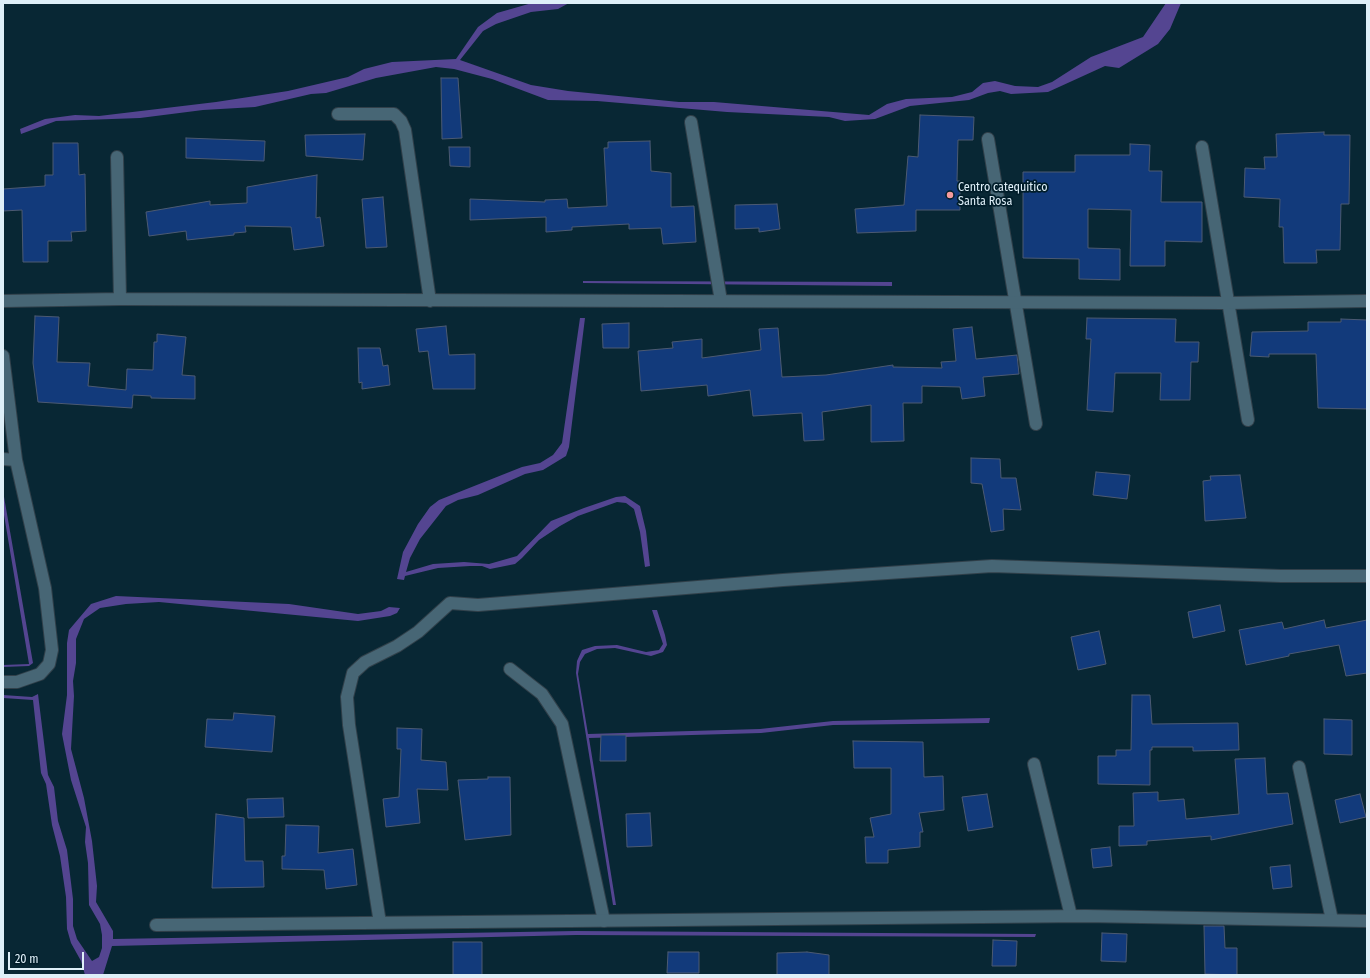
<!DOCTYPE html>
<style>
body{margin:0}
#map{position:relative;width:1370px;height:978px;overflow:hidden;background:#082734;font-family:"Fira Sans Condensed",sans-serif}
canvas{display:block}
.frame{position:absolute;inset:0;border:4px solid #deeff8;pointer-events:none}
.scale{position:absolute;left:8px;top:952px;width:76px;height:18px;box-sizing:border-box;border:2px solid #deeff8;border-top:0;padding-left:5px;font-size:12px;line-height:14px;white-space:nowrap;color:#deeff8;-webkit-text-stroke:3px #001d2a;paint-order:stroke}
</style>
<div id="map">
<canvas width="1370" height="978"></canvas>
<div class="frame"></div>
<div class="scale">20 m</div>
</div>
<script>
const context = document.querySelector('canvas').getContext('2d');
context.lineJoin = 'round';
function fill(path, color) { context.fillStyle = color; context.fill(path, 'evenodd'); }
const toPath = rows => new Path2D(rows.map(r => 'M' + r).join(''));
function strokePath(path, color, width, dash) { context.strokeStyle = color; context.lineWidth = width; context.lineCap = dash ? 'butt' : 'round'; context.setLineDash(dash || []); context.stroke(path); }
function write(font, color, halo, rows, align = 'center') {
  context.font = font + ' "Fira Sans Condensed",sans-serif'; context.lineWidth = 3.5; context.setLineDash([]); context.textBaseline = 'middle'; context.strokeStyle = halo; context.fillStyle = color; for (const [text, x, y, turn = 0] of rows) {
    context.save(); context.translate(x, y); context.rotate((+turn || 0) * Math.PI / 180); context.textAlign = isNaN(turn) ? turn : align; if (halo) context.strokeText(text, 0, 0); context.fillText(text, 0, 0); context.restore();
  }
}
fill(toPath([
 [532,3,569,3,558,9,531,12,496,24,483,31,460,60,531,85,568,91,679,102,714,102,869,115,887,104,906,99,952,97,972,92,983,83,995,81,1015,86,1038,87,1052,82,1091,57,1143,37,1166,3,1181,3,1170,29,1158,44,1119,68,1105,66,1048,92,1011,94,1000,91,988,93,969,100,910,106,875,119,845,121,829,117,727,112,597,101,548,100,492,79,454,69,436,67,376,78,326,93,311,94,255,107,203,110,140,118,56,121,21,134,20,129,45,119,75,115,99,116,216,102,288,91,348,77,364,69,392,62,456,59,478,27,497,13],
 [583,281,892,282,892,286,583,283],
 [580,318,585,318,569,447,566,456,543,470,525,474,478,495,458,500,446,506,420,539,410,558,406,572,433,564,464,562,489,564,517,556,551,521,584,508,616,497,625,496,640,506,646,531,650,566,645,567,640,532,634,509,626,503,617,502,578,516,560,526,539,540,522,558,515,564,490,569,482,566,470,566,438,568,405,576,404,580,397,579,403,552,418,524,430,507,439,500,522,467,540,463,553,455,562,443],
 [3,491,33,663,29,666,3,667,3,665,29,664,3,509],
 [116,596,289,604,358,614,381,611,389,607,400,608,397,613,390,616,358,621,159,602,126,604,100,608,84,619,76,639,76,663,73,681,74,696,71,749,84,798,92,841,97,886,96,902,113,931,113,939,576,931,1036,934,1035,937,576,935,112,946,103,975,85,975,81,961,71,943,67,929,66,897,60,856,52,825,46,784,41,773,33,700,3,698,3,695,32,697,38,694,48,775,54,787,58,821,67,850,73,899,73,926,77,939,92,961,99,957,102,948,102,935,100,924,89,905,88,863,85,842,86,827,71,780,62,734,67,695,67,643,69,630,91,604],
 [652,610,657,610,665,635,667,645,663,652,651,656,615,648,597,649,585,654,580,662,578,674,588,734,760,729,833,721,990,718,989,723,833,725,761,733,589,738,616,905,613,905,576,673,577,661,582,650,595,646,617,645,646,652,659,650,663,644]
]), '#544591');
const building = toPath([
 [441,78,458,78,462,138,442,139,441,78],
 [920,115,974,117,973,140,958,140,957,181,960,181,960,210,916,210,916,231,857,233,855,209,904,205,908,156,918,157,920,115],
 [1324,132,1324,135,1350,135,1349,204,1341,204,1340,250,1316,250,1317,263,1284,263,1283,227,1279,227,1280,199,1244,197,1245,168,1265,169,1264,157,1277,157,1276,134,1324,132],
 [365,134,363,160,306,156,305,135,365,134],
 [186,138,265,141,264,161,186,158,186,138],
 [650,141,651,171,671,173,671,207,694,206,696,242,663,244,661,228,629,229,629,224,572,227,572,230,546,232,546,217,470,220,470,199,545,202,545,200,567,199,568,208,607,206,604,148,608,148,608,142,650,141],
 [53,143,78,143,79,175,85,174,86,231,71,232,72,241,48,241,48,262,23,262,22,210,3,211,3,189,45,186,45,175,53,175,53,143],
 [1130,144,1150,145,1149,171,1162,171,1161,202,1202,202,1202,242,1165,241,1165,266,1130,266,1131,210,1088,209,1088,248,1120,249,1120,280,1079,279,1079,259,1023,258,1023,172,1075,172,1075,155,1130,155,1130,144],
 [449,147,470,147,470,167,450,166,449,147],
 [317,175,316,218,320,217,324,246,294,250,291,227,245,226,246,232,234,233,234,235,187,240,186,231,149,236,146,212,210,201,210,205,247,203,247,187,317,175],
 [383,197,387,247,366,248,362,199,383,197],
 [777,204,780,229,759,232,759,228,735,229,735,205,777,204],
 [35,316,59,317,57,362,90,363,88,386,126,390,127,369,153,370,154,342,157,342,157,334,186,337,182,375,195,376,195,399,151,398,151,396,133,395,132,408,38,402,33,363,35,316],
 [1087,318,1176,319,1175,342,1199,342,1198,362,1191,362,1190,400,1160,400,1161,373,1115,373,1113,412,1087,410,1091,339,1086,339,1087,318],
 [1341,319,1367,320,1367,409,1318,408,1316,354,1269,354,1269,357,1250,356,1252,332,1308,331,1308,322,1341,322,1341,319],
 [629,323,629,348,603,348,602,324,629,323],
 [446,326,449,355,475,354,475,389,433,389,428,351,419,352,416,329,446,326],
 [972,327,976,359,1017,355,1019,374,983,377,985,396,962,399,960,387,922,386,922,403,903,403,904,441,871,442,871,405,822,412,824,440,804,441,802,413,753,416,750,390,708,396,707,385,641,391,638,351,673,348,672,342,702,339,702,358,761,350,759,329,778,328,782,377,826,375,893,365,893,367,942,368,941,362,956,361,953,329,972,327],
 [358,348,380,348,383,366,388,365,390,385,362,389,362,382,359,383,358,348],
 [971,458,1000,459,1001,478,1016,478,1021,510,1003,509,1004,530,991,532,982,484,971,483,971,458],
 [1096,472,1130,475,1127,499,1093,495,1096,472],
 [1240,475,1246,518,1205,521,1203,481,1211,480,1210,476,1240,475],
 [1220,605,1225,631,1193,638,1188,612,1220,605],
 [1324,620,1326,628,1367,620,1367,673,1346,676,1339,645,1289,654,1289,656,1246,665,1239,630,1282,622,1284,629,1324,620],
 [1099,631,1106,664,1078,670,1071,637,1099,631],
 [1132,695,1150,695,1152,724,1238,723,1239,750,1193,751,1193,747,1152,747,1152,750,1150,750,1150,785,1098,784,1098,756,1116,756,1116,750,1131,750,1132,695],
 [234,713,275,716,272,752,205,747,207,719,233,720,234,713],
 [1324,719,1352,720,1352,755,1324,754,1324,719],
 [397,728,422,729,421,760,446,762,448,790,417,789,420,823,386,827,383,799,399,797,401,749,397,749,397,728],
 [601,735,626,735,626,761,600,761,601,735],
 [853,741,923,742,924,777,943,776,944,810,919,813,923,832,920,832,920,847,888,850,888,863,866,863,865,837,874,837,870,818,891,814,891,768,854,768,853,741],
 [1265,758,1267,794,1288,793,1293,824,1211,840,1211,836,1147,841,1147,845,1119,846,1119,826,1134,826,1133,793,1158,792,1158,801,1184,799,1186,819,1239,814,1235,759,1265,758],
 [488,777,510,777,511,835,465,840,458,780,488,779,488,777],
 [987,794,993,827,968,831,962,797,987,794],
 [1360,794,1366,817,1340,823,1335,800,1360,794],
 [283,798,284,817,248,818,247,799,283,798],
 [650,813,652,846,627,847,626,814,650,813],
 [216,814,244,818,245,861,263,861,264,887,212,888,216,814],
 [286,825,319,826,318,853,353,849,357,885,326,889,324,870,282,869,282,856,285,856,286,825],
 [1110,847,1112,866,1093,868,1091,849,1110,847],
 [1290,865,1292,887,1273,889,1270,867,1290,865],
 [1204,926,1224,926,1225,948,1237,948,1237,975,1205,974,1204,926],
 [1102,933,1127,934,1126,962,1101,961,1102,933],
 [993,940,1017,941,1016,966,992,966,993,940],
 [453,942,482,942,482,975,453,975,453,942],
 [668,952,699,952,699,973,667,973,668,952],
 [807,952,829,955,829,975,777,975,777,953,807,952]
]);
fill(building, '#123a7b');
strokePath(building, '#4c5a72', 1);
const lane = toPath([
 [691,122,721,301],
 [988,139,1036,424],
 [1202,147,1248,420],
 [510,669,542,694,562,724,604,921],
 [1034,764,1071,916],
 [1299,767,1332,920]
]);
const street = toPath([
 [338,114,394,114,401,121,405,130,430,301],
 [117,157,120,299],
 [3,301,120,299,1227,303,1367,301],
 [3,356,16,460,45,588,52,650,49,664,40,674,17,682,3,682],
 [3,459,16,460],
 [380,923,349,725,347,697,353,673,365,662,397,646,418,632,450,603,478,605,540,600,783,580,992,566,1281,576,1367,576],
 [156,925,1085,916,1367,921]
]);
strokePath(lane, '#31404a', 14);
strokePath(street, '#31404a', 14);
strokePath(lane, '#476675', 12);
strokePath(street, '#476675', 12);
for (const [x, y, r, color] of [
 [950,195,4,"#f59b9e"]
]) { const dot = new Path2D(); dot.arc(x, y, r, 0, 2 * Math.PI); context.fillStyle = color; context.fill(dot); strokePath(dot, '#001d2a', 1.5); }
write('12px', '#deeff8', '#001d2a', [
 ["Centro catequitico",958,188],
 ["Santa Rosa",958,202]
], 'left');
</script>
